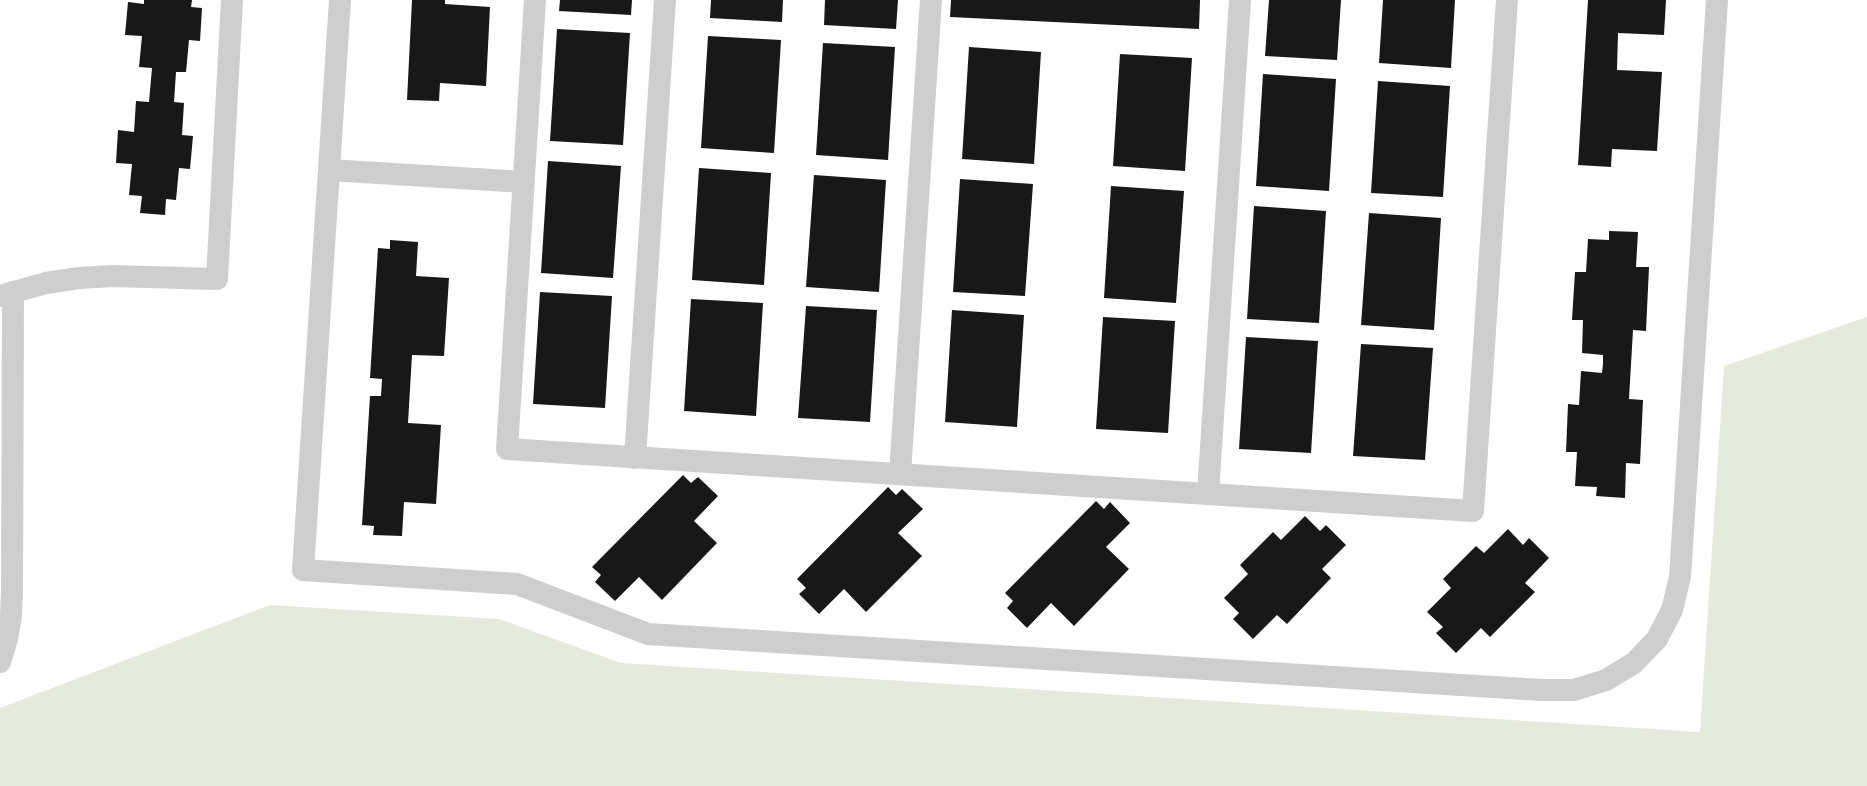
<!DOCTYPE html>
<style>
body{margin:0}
canvas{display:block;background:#fff}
</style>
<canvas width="1867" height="786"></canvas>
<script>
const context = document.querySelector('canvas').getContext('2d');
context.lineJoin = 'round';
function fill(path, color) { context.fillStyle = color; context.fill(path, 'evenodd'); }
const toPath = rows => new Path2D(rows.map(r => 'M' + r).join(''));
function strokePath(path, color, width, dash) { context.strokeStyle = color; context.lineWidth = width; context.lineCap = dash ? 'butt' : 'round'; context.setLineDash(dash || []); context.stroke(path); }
fill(toPath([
 [1867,317,1867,786,0,786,0,708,270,605,499,619,621,663,1700,732,1724,366]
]), '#e6eadd');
fill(toPath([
 [144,0,192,0,191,7,202,8,200,41,189,40,186,72,176,72,174,102,184,103,182,135,193,136,190,169,179,168,176,200,166,199,165,215,140,213,142,196,129,195,132,164,116,163,118,130,134,132,136,101,149,102,152,68,139,67,142,36,125,35,128,2,144,4],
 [412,0,445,0,445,4,490,7,486,86,440,83,439,101,407,100],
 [560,0,632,0,631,15,559,11],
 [711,0,783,0,782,22,710,18],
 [825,0,898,0,896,29,824,25],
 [951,0,1200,0,1199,29,950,17],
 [1269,0,1341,0,1337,60,1265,56],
 [1383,0,1455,0,1451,68,1379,63],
 [1588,0,1666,0,1664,35,1618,33,1617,70,1662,72,1657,151,1612,149,1611,167,1578,165],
 [557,29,630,33,623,145,550,141],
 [708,36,781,40,774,153,701,148],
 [823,43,895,47,888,160,816,155],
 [969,47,1041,52,1034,164,962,159],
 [1120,54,1192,58,1185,171,1113,166],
 [1263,74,1336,79,1329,191,1256,186],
 [1378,81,1450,86,1443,197,1371,193],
 [548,161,621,166,613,278,541,273],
 [699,168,771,173,764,285,692,280],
 [814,175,886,180,879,292,806,287],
 [960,179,1033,184,1025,296,953,292],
 [1111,186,1184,191,1176,303,1104,298],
 [1254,206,1326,211,1319,323,1247,319],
 [1369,213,1441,218,1434,330,1361,325],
 [1609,231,1638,232,1636,267,1649,267,1646,331,1633,330,1629,399,1643,400,1640,464,1626,463,1625,498,1596,496,1597,487,1575,486,1577,452,1566,452,1568,404,1579,405,1581,371,1602,373,1603,364,1603,355,1582,353,1583,320,1572,320,1575,272,1586,272,1588,239,1609,240],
 [390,240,418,242,416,276,449,278,444,356,412,355,408,423,441,425,436,504,404,502,402,536,373,535,374,526,362,525,370,396,381,396,382,379,370,378,378,248,390,249],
 [540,292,612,296,605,408,533,404],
 [691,299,763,303,756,416,684,411],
 [806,306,877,310,870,422,798,418],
 [952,310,1024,315,1017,427,945,422],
 [1103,317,1175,321,1168,433,1096,429],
 [1246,337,1318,341,1311,453,1239,449],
 [1361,344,1433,348,1425,460,1353,456],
 [683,475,691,483,698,477,718,496,694,521,717,543,662,600,639,577,615,601,595,582,601,575,592,567],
 [888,487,896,495,902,489,923,509,898,533,922,556,866,612,844,589,819,614,799,594,806,588,797,579],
 [1096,501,1104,509,1110,502,1130,523,1106,547,1129,569,1074,626,1051,603,1027,628,1007,608,1013,601,1005,593],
 [1305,516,1320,531,1326,525,1346,545,1322,569,1331,578,1287,624,1277,615,1253,639,1233,619,1239,613,1224,598,1248,574,1240,565,1273,532,1281,540],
 [1508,529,1523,545,1529,538,1549,558,1525,583,1535,592,1490,637,1481,628,1456,653,1436,633,1443,627,1427,612,1451,588,1443,579,1476,546,1484,553]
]), '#181818');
strokePath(toPath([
 [340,0,303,570,517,584,648,634,1541,690,1574,690,1606,680,1634,663,1657,639,1672,610,1680,577,1717,0],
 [535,0,507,449,1473,511,1507,0],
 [329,170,524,182],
 [0,296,46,283,79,278,113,276,217,279,232,0],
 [635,458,665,0],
 [900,474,931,0],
 [1208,494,1240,0],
 [0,662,7,639,11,616,12,592,13,292]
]), '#cecece', 22);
</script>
